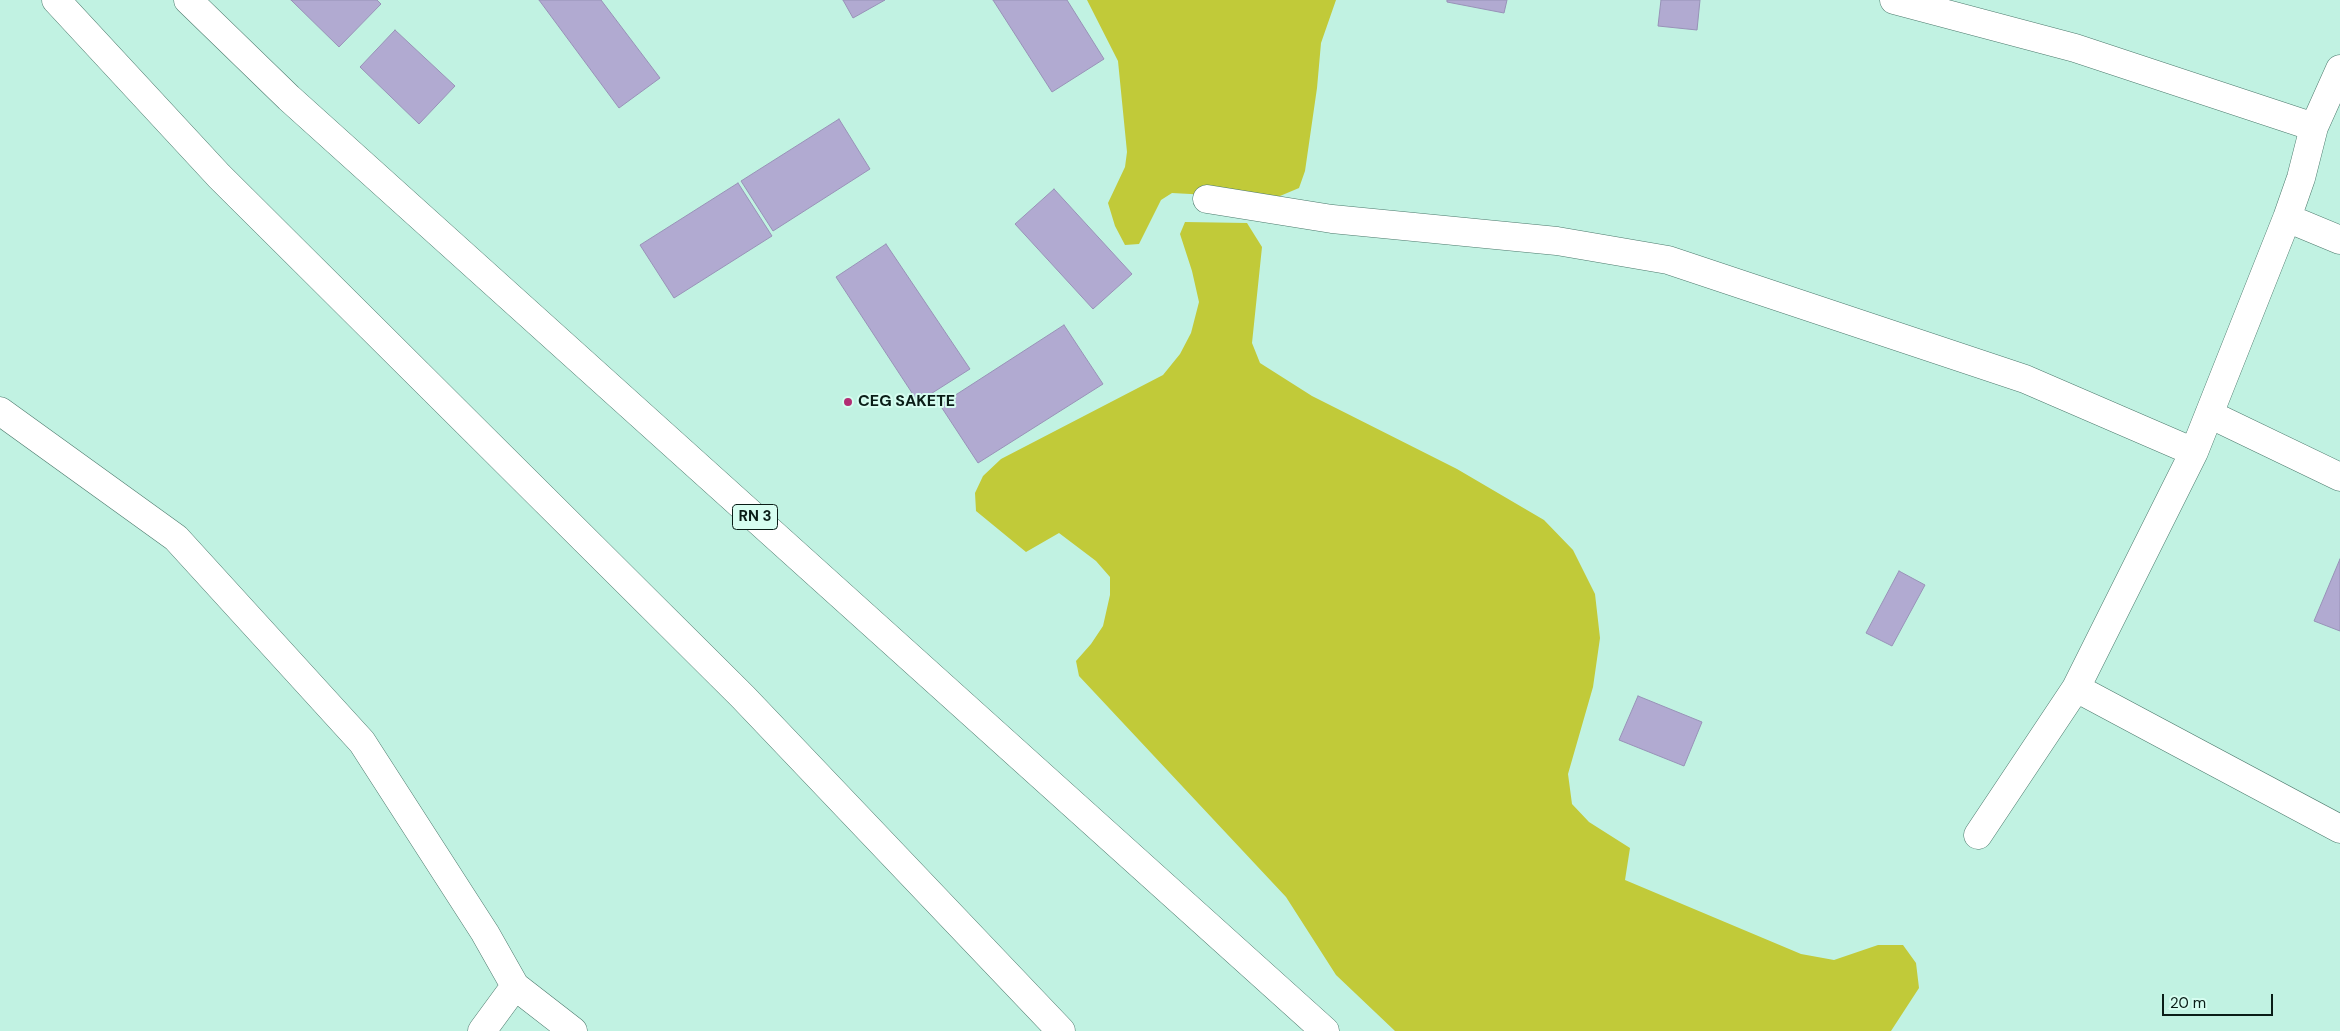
<!DOCTYPE html>
<style>
body{margin:0}
#map{position:relative;width:2340px;height:1031px;overflow:hidden;background:#c1f2e2;font-family:"DM Sans",sans-serif}
canvas{display:block}
.scale{position:absolute;left:2162px;top:994px;width:111px;height:22px;box-sizing:border-box;border:2px solid #0a1d17;border-top:0;padding-left:6px;font-size:15px;line-height:18px;white-space:nowrap;color:#0a1d17;-webkit-text-stroke:4px #d6fdf0;paint-order:stroke}
</style>
<div id="map">
<canvas width="2340" height="1031"></canvas>
<div class="scale">20 m</div>
</div>
<script>
const context = document.querySelector('canvas').getContext('2d');
context.lineJoin = 'round';
function fill(path, color) { context.fillStyle = color; context.fill(path, 'evenodd'); }
const toPath = rows => new Path2D(rows.map(r => 'M' + r).join(''));
function strokePath(path, color, width, dash) { context.strokeStyle = color; context.lineWidth = width; context.lineCap = dash ? 'butt' : 'round'; context.setLineDash(dash || []); context.stroke(path); }
function write(font, color, halo, rows, align = 'center') {
  context.font = font + ' "DM Sans",sans-serif'; context.lineWidth = 4; context.setLineDash([]); context.textBaseline = 'middle'; context.strokeStyle = halo; context.fillStyle = color; for (const [text, x, y, turn = 0] of rows) {
    context.save(); context.translate(x, y); context.rotate((+turn || 0) * Math.PI / 180); context.textAlign = isNaN(turn) ? turn : align; if (halo) context.strokeText(text, 0, 0); context.fillText(text, 0, 0); context.restore();
  }
}
fill(toPath([
 [1087,0,1336,0,1321,43,1317,88,1305,171,1299,188,1280,196,1264,198,1172,193,1161,200,1139,244,1125,245,1115,226,1108,203,1125,167,1127,152,1118,61],
 [1185,222,1247,223,1262,247,1252,343,1260,363,1312,396,1457,469,1544,520,1573,550,1595,594,1600,638,1593,687,1568,774,1572,804,1589,822,1630,848,1625,880,1801,954,1834,960,1878,945,1903,945,1916,963,1919,988,1891,1031,1395,1031,1336,975,1286,897,1079,676,1076,661,1091,644,1103,626,1110,595,1110,577,1096,561,1059,533,1026,552,976,511,975,493,983,476,1001,459,1163,375,1180,354,1191,333,1199,302,1192,271,1180,234]
]), '#c1ca39');
const building = toPath([
 [291,0,377,0,381,4,339,47,291,0],
 [539,0,601,0,660,78,619,108,539,0],
 [843,0,885,0,853,18,843,0],
 [993,0,1067,0,1104,59,1052,92,993,0],
 [1447,0,1507,0,1504,13,1447,2,1447,0],
 [1661,0,1700,0,1697,30,1658,26,1661,0],
 [395,30,455,86,419,124,360,67,395,30],
 [839,119,870,169,773,231,741,181,839,119],
 [738,183,772,236,674,298,640,245,738,183],
 [1054,189,1132,274,1093,309,1015,224,1054,189],
 [886,244,970,369,918,402,836,277,886,244],
 [1064,325,1103,384,978,463,940,405,1064,325],
 [2340,559,2340,631,2314,621,2340,559],
 [1899,571,1925,585,1892,646,1866,633,1899,571],
 [1638,696,1702,722,1684,766,1619,740,1638,696]
]);
fill(building, '#b1aad1');
strokePath(building, '#9892b7', 1);
const minor = toPath([
 [56,0,219,176,743,697,1061,1031],
 [1894,0,2075,48,2314,127],
 [1207,199,1332,219,1557,241,1668,260,2025,379,2194,452],
 [2287,218,2340,240],
 [0,411,176,538,362,742,485,933,515,986,573,1031],
 [2209,414,2340,477],
 [2076,688,2340,829],
 [1978,835,2076,688,2194,452,2287,218,2301,178,2314,127,2340,69],
 [482,1031,515,986]
]);
const primary = toPath([
 [188,0,289,98,1325,1031]
]);
strokePath(minor, '#4c796c', 29);
strokePath(primary, '#4c796c', 29);
strokePath(minor, '#fff', 28);
strokePath(primary, '#fff', 28);
for (const [x, y, r, color] of [
 [848,402,5,"#b22d73"]
]) { const dot = new Path2D(); dot.arc(x, y, r, 0, 2 * Math.PI); context.fillStyle = color; context.fill(dot); strokePath(dot, '#d6fdf0', 2); }
for (const [x, y, w] of [
 [755,517,45]
]) { const box = new Path2D(); box.roundRect(x - w / 2, y - 12.5, w, 25, 4); context.fillStyle = '#d6fdf0'; context.fill(box); strokePath(box, '#0a1d17', 1); }
write('bold 15px', '#0a1d17', null, [
 ["RN 3",755,517]
]);
write('bold 16px', '#0a1d17', '#d6fdf0', [
 ["CEG SAKETE",858,402]
], 'left');
</script>
